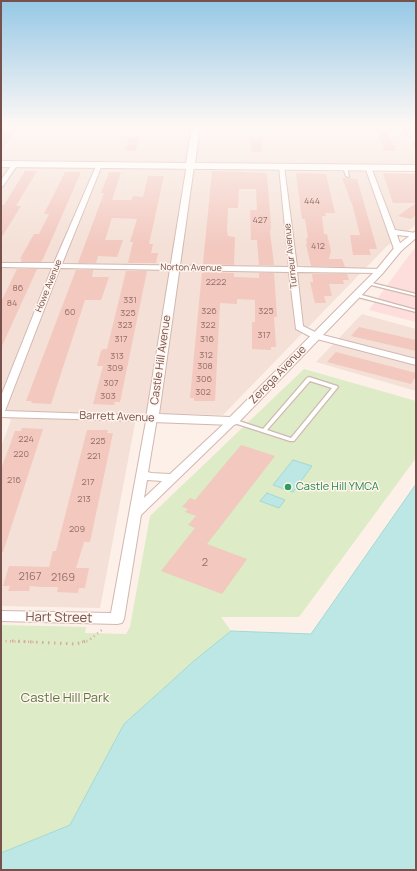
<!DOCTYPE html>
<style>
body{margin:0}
#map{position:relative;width:417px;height:871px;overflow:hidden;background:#fdf0e8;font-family:Manrope,sans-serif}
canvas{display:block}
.frame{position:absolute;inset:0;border:2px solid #77514b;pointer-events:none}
</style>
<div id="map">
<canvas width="417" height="871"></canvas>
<div class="frame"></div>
</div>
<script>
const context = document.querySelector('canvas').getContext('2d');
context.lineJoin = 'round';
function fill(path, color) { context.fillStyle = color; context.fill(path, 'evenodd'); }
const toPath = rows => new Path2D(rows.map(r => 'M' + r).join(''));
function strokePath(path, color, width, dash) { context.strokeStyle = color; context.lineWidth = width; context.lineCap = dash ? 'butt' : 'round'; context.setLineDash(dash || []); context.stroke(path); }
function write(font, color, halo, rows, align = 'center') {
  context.font = font + ' Manrope,sans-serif'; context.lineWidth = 3; context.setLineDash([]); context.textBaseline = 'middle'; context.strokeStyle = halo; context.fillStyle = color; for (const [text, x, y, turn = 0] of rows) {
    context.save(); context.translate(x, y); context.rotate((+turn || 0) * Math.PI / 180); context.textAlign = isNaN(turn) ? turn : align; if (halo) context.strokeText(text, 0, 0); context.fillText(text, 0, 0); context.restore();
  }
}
fill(toPath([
 [1,125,416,125,416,165,1,160],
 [1,166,416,173,416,225,387,246,223,415,137,413,100,608,1,606,1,447,11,420,1,413],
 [362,314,416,329,416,391,316,362]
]), '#f4e0d6');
fill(toPath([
 [416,248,416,322,369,310,413,250]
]), '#fddedc');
fill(toPath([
 [304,369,416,401,416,458,299,617,221,617,231,631,195,660,124,724,70,825,1,853,1,625,86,627,85,633,126,634,130,627,150,516]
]), '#ddebc6');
const water = toPath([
 [293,460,312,466,293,492,273,485,293,460],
 [416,484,416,870,1,870,1,853,70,825,124,724,195,660,231,631,311,634,416,484],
 [267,493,285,500,279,508,260,501,267,493]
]);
fill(water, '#bce7e4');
strokePath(water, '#a2d9d5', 1);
fill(toPath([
 [7,127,18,127,1,151,1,135],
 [377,131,387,131,396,151,385,151],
 [129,138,139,138,136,151,125,151],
 [251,139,261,139,262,152,251,152],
 [25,171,37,171,16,206,21,206,1,238,1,204,4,205],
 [212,171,267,173,271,227,270,232,274,265,259,265,257,240,251,240,250,210,257,210,256,189,239,189,238,208,228,208,227,231,228,236,235,237,234,265,203,264],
 [65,172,81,172,43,259,41,262,21,262,22,259,20,259,34,234,39,234,49,214,44,214],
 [109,172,121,172,112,200,131,200,133,196,143,197,148,176,164,176,149,244,153,244,151,253,158,253,156,263,128,263,133,242,130,242,137,219,112,218,105,240,123,240,117,257,98,256,96,263,78,263,104,193,101,193],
 [296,173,326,174,335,213,325,213,326,216,322,216,324,234,327,234,331,251,329,259,342,259,345,267,311,266,306,244,307,244,306,238,308,238,305,219,302,219],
 [383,173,416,174,416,215,411,219,398,216,416,203,393,203],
 [342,178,357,179,377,249,369,249,371,255,353,255,350,235,360,235,353,207],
 [17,269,37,269,1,348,1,302],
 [76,270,93,270,92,277,109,277,101,300,85,300,51,404,31,403,32,401,26,401],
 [126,271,147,271,120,402,115,402,114,405,93,404,103,366,97,366,101,351,103,349,107,349],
 [202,272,234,273,234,277,237,277,259,278,259,273,274,273,277,317,274,317,276,347,271,347,271,350,252,349,252,322,255,322,255,300,237,299,237,304,220,303,215,401,194,401,194,398,190,398],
 [312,274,347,274,349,280,343,280,344,284,329,284,332,296,324,296,326,303,315,303,310,282,313,282],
 [359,327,416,340,416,351,351,336],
 [336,352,416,373,416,376,411,384,327,362],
 [22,428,43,429,3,552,1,552,1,469,15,431,21,431],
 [87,430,108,430,107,433,113,433,90,542,84,542,76,568,89,568,85,588,79,588,78,593,57,592,58,587,41,587,30,586,29,591,8,591,10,586,3,586,9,566,49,567,53,551,56,551],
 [241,445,275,456,207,544,247,559,222,594,161,571,195,528,188,525,196,516,185,512,188,509,182,507,190,498,195,500]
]), '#f2c8bf');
const service = toPath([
 [404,125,406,125,411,137,409,136,404,125],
 [415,143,416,143,416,147,414,144,415,143],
 [345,166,347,167,349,177,346,176,343,167,345,166],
 [367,282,368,282,416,294,416,296,367,284,367,282],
 [354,294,358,294,416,310,416,312,354,296,354,294],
 [309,377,337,386,338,387,294,441,290,441,231,422,230,421,233,419,263,429,307,378,309,377],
 [310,381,332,388,291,438,267,430,310,381]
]);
const minor = toPath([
 [13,163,18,164,3,186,1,187,1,180,13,163],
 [97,164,102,165,62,264,289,267,279,167,284,166,297,267,380,269,384,271,380,273,297,272,303,326,319,334,416,359,416,365,313,338,296,329,289,272,60,268,5,411,156,416,157,418,148,472,151,473,170,474,229,419,233,418,238,421,141,515,124,619,122,623,117,624,1,621,1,611,111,613,146,421,1,417,1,396,52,268,1,267,1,263,54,263,97,164],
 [147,480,162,481,144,498,147,480],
 [368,165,371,167,395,230,416,233,415,237,397,235,402,249,401,251,394,249,365,167,368,165]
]);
const tertiary = toPath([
 [187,164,194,166,159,414,230,417,377,269,395,247,416,231,416,238,401,251,383,273,237,424,233,425,152,422,146,418,187,164]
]);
const secondary = toPath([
 [192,125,200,125,195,163,416,165,416,171,1,167,1,161,186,163,192,125]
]);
strokePath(service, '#d1b8b0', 2.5);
strokePath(minor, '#d1b8b0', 2);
strokePath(tertiary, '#d1b8b0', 2);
strokePath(secondary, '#d7b8b0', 2);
strokePath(toPath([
 [46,125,62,125],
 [34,132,37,125]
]), '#d8aba2', 1, [0.5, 1.5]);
strokePath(toPath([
 [1,641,37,642],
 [82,642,88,641,103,629]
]), '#d8aba2', 2.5, [1, 3.5]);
strokePath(toPath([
 [12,641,76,644,86,641]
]), '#d8aba2', 3, [1.5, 4.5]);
fill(service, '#fff');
fill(minor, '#fff');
fill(tertiary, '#fff');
fill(secondary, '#fff');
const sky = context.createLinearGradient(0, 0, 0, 246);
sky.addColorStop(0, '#96c8e6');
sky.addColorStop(0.51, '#fef8f5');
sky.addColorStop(1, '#fef8f500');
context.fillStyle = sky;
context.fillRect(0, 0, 417, 246);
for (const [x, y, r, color] of [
 [288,487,4,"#2e9e5b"]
]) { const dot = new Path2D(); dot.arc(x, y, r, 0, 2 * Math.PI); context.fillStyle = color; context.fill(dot); strokePath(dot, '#fff5ee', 1.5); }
write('9px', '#966f68', null, [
 ["444",312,201],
 ["427",260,220],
 ["412",318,246],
 ["2222",216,282],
 ["86",18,288],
 ["331",130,300],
 ["84",12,303],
 ["326",209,311],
 ["325",266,311],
 ["60",70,312],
 ["325",128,313],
 ["323",125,325],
 ["322",208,325],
 ["317",264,335],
 ["317",121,339],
 ["316",207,339],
 ["312",206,355],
 ["313",117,356],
 ["308",205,366],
 ["309",115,368],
 ["306",204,379],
 ["307",111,383],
 ["302",203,392],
 ["303",108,396],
 ["224",26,439],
 ["225",98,441],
 ["220",21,454],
 ["221",94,456],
 ["216",14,480],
 ["217",88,482],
 ["213",84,499],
 ["209",77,529]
]);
write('9px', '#77514b', '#fff5ee', [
 ["Turneur Avenue",291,256,-96],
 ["Norton Avenue",191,268,1],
 ["Howe Avenue",49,286,-68]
]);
write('11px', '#77514b', '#fff5ee', [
 ["Castle Hill Avenue",161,360,-82],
 ["Zerega Avenue",278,375,-46],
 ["Barrett Avenue",117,417,2]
]);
write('11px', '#27864d', '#fff5ee', [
 ["Castle Hill YMCA",296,487]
], 'left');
write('11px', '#966f68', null, [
 ["2",205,563],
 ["2167",30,577],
 ["2169",63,578]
]);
write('13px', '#77514b', '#fff5ee', [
 ["Hart Street",59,618,1]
]);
write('13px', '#5d7740', '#fff5ee', [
 ["Castle Hill Park",65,698]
]);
</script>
